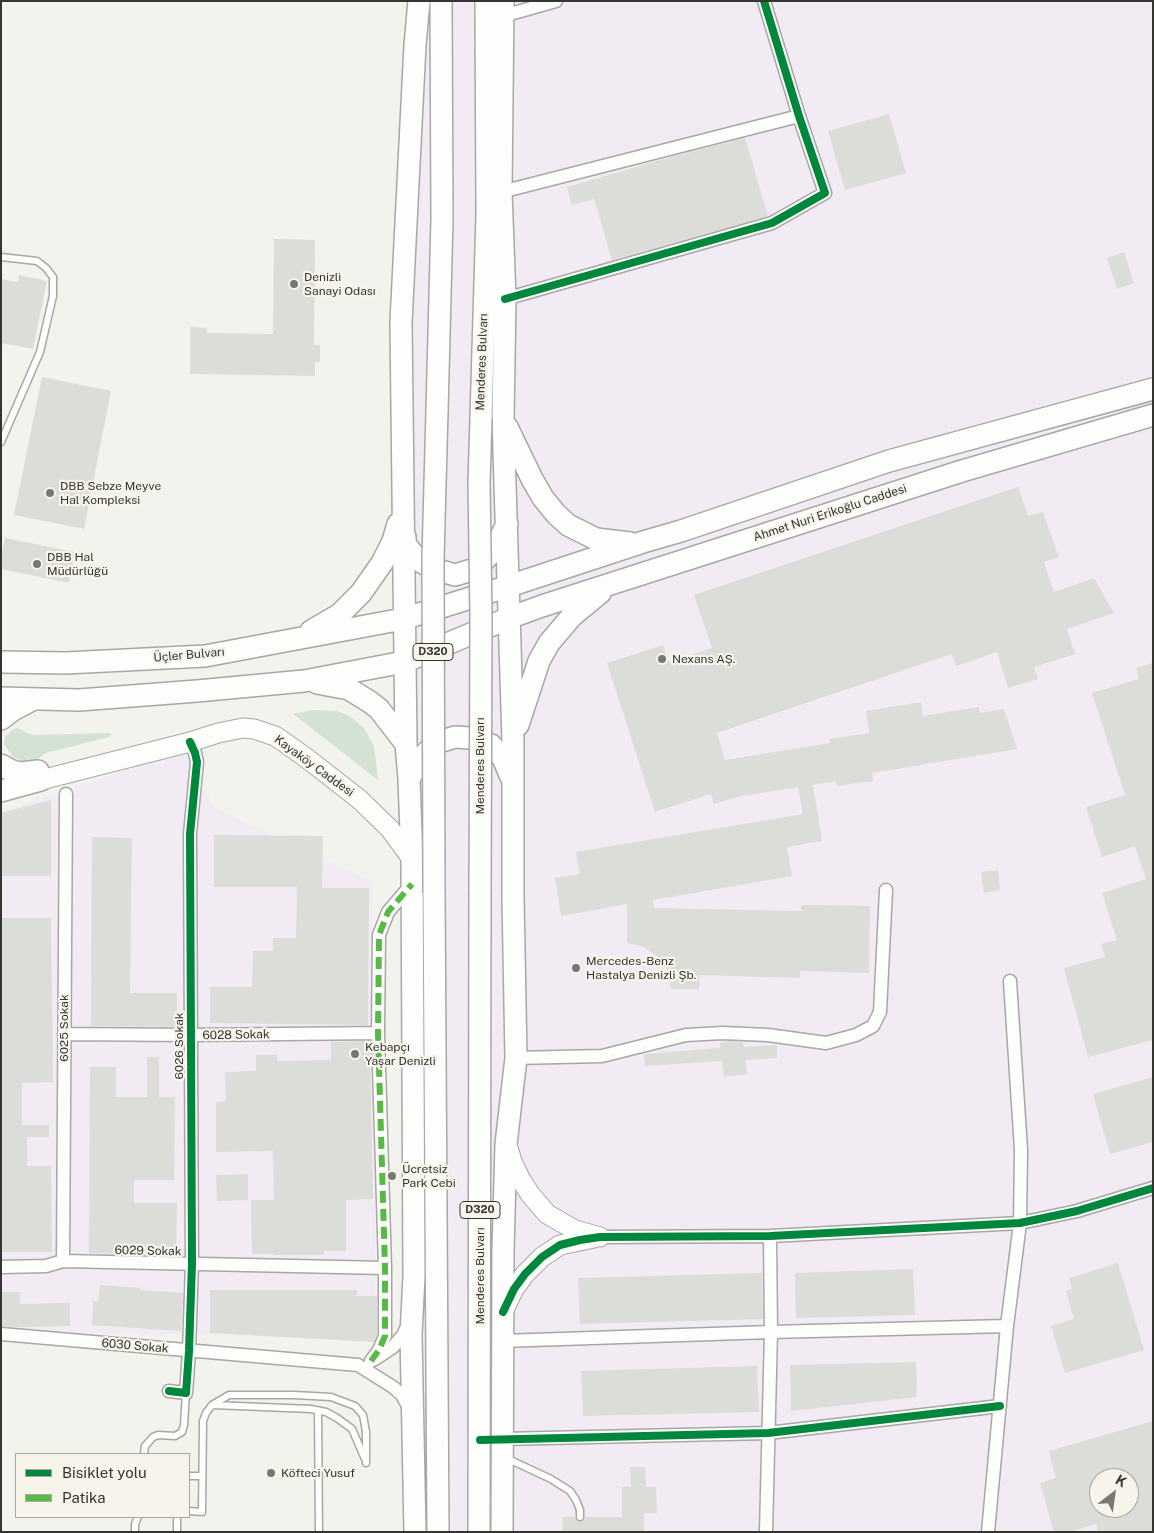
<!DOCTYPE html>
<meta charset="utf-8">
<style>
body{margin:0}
#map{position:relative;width:1154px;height:1533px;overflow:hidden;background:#f3f3ee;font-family:"Public Sans",sans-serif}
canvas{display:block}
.frame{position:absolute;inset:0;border:2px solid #353430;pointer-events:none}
.legend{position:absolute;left:15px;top:1453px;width:175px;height:65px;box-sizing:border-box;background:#f6f4eb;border:1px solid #a9a7a0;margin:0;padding:6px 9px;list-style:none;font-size:15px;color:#353430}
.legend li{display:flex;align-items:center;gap:10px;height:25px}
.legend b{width:25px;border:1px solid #a9a7a0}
.north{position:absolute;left:1089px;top:1468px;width:50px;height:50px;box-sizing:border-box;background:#f6f4eb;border:1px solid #a9a7a0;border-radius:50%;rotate:30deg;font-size:14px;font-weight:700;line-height:20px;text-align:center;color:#353430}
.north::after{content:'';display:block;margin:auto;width:18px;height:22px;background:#787772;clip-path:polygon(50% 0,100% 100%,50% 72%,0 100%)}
</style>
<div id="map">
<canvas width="1154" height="1533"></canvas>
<div class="frame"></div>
<ul class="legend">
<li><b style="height:6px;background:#00873e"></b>Bisiklet yolu</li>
<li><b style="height:6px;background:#58b947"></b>Patika</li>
</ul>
<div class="north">K</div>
</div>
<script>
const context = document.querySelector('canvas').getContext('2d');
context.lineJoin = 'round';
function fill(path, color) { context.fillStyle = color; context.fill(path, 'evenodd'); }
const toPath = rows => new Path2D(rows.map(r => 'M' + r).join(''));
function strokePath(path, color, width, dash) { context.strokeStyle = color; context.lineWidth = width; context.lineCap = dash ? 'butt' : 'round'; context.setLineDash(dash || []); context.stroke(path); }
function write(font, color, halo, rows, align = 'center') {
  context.font = font + ' "Public Sans",sans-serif'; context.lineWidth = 4.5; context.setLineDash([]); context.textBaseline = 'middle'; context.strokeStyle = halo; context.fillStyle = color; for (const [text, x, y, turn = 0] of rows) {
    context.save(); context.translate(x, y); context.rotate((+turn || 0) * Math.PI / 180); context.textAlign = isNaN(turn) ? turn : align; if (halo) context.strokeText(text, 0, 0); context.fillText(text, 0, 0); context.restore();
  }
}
fill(toPath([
 [405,1,1153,1,1153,1532,429,1532],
 [1099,1478,1129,1478,1129,1508,1099,1508],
 [183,751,215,808,372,882,376,1336,1,1333,1,812]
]), '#f2ebf4');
fill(toPath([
 [312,710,337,711,348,715,364,728,374,746,378,780,293,714],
 [16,728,21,729,25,732,33,735,110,733,111,735,109,737,46,753,39,758,28,763,25,762,12,756,4,744,5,737,12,730]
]), '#d4e2d4');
fill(toPath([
 [889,114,906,173,845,190,828,131],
 [745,138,768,216,612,260,594,199,572,205,567,187,664,159],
 [274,239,315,240,314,345,320,345,320,362,315,362,315,376,190,374,190,327,207,328,207,333,273,334],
 [1124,252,1134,283,1117,289,1107,258],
 [19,275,47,281,33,349,1,343,1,279,18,282],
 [42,377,111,391,84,529,14,515],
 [1018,487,1028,516,1043,512,1059,557,1044,562,1054,592,1094,578,1114,613,1067,629,1075,654,1034,667,1038,679,1008,688,997,652,956,666,952,654,717,733,725,760,830,743,829,739,869,733,866,711,921,702,923,716,979,707,980,713,1004,709,1017,749,872,773,873,781,837,786,836,781,813,785,822,841,787,847,792,876,653,900,654,908,801,911,801,905,870,906,869,973,800,971,800,978,700,975,699,989,671,989,669,974,665,965,657,956,642,946,627,943,627,904,561,916,555,878,580,874,576,852,803,814,798,787,737,797,714,804,711,794,655,812,607,663,663,645,669,662,712,648,694,595],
 [5,538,75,552,69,583,1,569,1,559],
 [1153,663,1153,1040,1088,1057,1064,968,1105,957,1101,944,1117,940,1102,893,1146,879,1135,846,1102,857,1086,807,1125,795,1092,693,1139,679,1136,668],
 [51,800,51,876,1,876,1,813],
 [214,835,323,836,322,888,369,888,368,1025,210,1023,210,987,252,987,253,951,273,951,273,938,296,938,297,887,214,887],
 [92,837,132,838,130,993,177,993,177,1027,91,1026],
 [998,870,1000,890,984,893,981,872],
 [1,918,51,918,53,1082,22,1083,22,1125,49,1125,49,1137,27,1137,27,1166,51,1166,52,1252,1,1252],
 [370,1041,373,1199,346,1200,346,1251,324,1251,324,1255,274,1255,274,1254,252,1254,251,1200,274,1200,273,1151,216,1152,216,1102,226,1101,225,1072,256,1071,256,1055,277,1055,277,1061,331,1060,331,1042],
 [730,1041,743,1042,744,1047,777,1045,777,1058,745,1060,747,1074,724,1077,722,1061,645,1066,644,1054,720,1048,720,1043],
 [147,1057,159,1057,159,1097,175,1097,174,1180,134,1180,134,1203,177,1203,176,1255,89,1253,90,1067,116,1067,116,1097,147,1097],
 [1153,1077,1153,1142,1110,1154,1093,1094],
 [248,1174,248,1200,217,1201,216,1175],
 [1118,1263,1144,1350,1065,1373,1051,1326,1074,1319,1066,1291,1072,1289,1069,1278],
 [913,1269,915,1315,796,1318,795,1273],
 [762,1273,763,1319,580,1324,578,1278],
 [100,1285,141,1288,140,1290,183,1293,181,1331,92,1325,93,1301,98,1302],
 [210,1290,357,1290,357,1296,377,1296,377,1334,374,1342,210,1333],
 [1,1292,20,1292,20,1304,70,1303,70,1326,16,1327,1,1326],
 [916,1362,917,1397,791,1411,790,1365],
 [757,1366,759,1412,583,1416,581,1371],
 [1153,1421,1153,1532,1098,1532,1096,1524,1069,1532,1054,1532,1040,1483,1056,1478,1049,1451],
 [1099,1478,1129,1478,1129,1508,1099,1508],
 [630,1467,645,1467,646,1487,656,1487,657,1513,644,1513,644,1532,563,1532,562,1517,575,1517,577,1521,580,1522,584,1520,585,1517,622,1517,622,1487,631,1487]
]), '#dcdcd8');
const lane = toPath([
 [1,257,37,261,46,268,53,277,53,296,40,352,1,442],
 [213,1405,311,1409,326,1412,337,1418,352,1429,365,1459],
 [318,1411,319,1532],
 [144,1454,145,1446,153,1437,158,1435,175,1436,182,1432,184,1425,186,1393],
 [506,1458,551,1479,570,1491,576,1500,580,1510,580,1517],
 [189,1476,202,1476],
 [189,1511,202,1512,203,1421,206,1413,212,1405,229,1395,294,1395,331,1397,355,1406,363,1415,366,1432,366,1463],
 [177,1517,177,1532],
 [135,1532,135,1524,138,1517]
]);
const street = toPath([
 [503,16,556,1],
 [501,192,799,116],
 [505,299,772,223,825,193,799,116,764,1],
 [64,1034,191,1035,378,1033],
 [516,1058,602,1056,686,1035,723,1033,768,1035,826,1043,856,1035,873,1026,880,1012,886,890],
 [600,1237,770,1236,1020,1223,1077,1211,1153,1188],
 [63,1261,66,794],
 [1,1267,46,1266,63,1261,385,1268],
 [1,1334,358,1365,393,1387,402,1395,409,1408],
 [502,1341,771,1332,1007,1326],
 [375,1359,393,1347,403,1335,409,1323],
 [371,1361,379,1350,385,1336,385,1268,378,1033,379,935,388,912,412,884],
 [169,1391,186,1393,189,1351,192,1263,190,834,197,762,195,753,190,742],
 [502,1439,768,1433,1000,1406],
 [766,1532,771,1332,770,1236],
 [988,1532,1007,1326,1020,1223,1021,1150,1010,981]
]);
const secondary = toPath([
 [41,780,190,742,218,733,243,728,254,729,275,736,284,742,309,760,359,799,390,829,412,859],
 [508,1148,513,1164,521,1180,530,1194,547,1214,575,1230,600,1237],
 [503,1312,514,1289,525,1274,542,1257,560,1245,594,1238]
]);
const primary = toPath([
 [437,411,442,219,441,1],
 [481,418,487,215,486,1],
 [507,427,532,479,543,498,556,514,568,525,596,539,630,543],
 [405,537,405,544,417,559,431,568,455,575,475,569,495,549,507,524],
 [311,631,340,614,361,593,382,563,393,541,398,524],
 [1,662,66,663,205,656,403,619,509,586,643,542,681,531,889,461,1153,389],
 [317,683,349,689,370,702,379,709,406,744],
 [1,698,79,700,197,691,304,681,404,662,509,618,542,606,962,471,1153,415],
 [1,719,13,710,32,700],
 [518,725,539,661,549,643,572,616,600,593],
 [1,765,12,771,21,773,38,771],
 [409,779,419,762,428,751,439,742,455,737,470,738,491,745,503,758,511,777],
 [1,791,41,780],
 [434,893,438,1532],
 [415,1532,411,1335,414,1276,412,859,409,779,406,744,401,322,415,45,419,1],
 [479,1532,480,889],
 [502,1532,503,1250,506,1144,516,1058,513,898,513,742,503,419,505,299,501,192,503,1]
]);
strokePath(lane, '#a7a7a3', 9);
strokePath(street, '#a7a7a3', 15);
strokePath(secondary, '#a7a7a3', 21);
strokePath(primary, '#a7a7a3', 24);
strokePath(lane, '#fdfdfc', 6);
strokePath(street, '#fdfdfc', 12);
strokePath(secondary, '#fdfdfc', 19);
strokePath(primary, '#fdfdfc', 21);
const primaryBridge = toPath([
 [480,889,481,617,479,482,481,418],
 [434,893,433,558,437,411]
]);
strokePath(primaryBridge, '#a7a7a3', 24, []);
strokePath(primaryBridge, '#fdfdfc', 21);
strokePath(toPath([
 [371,1361,379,1350,385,1336,385,1268,378,1033,379,935,388,912,412,884]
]), '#58b947', 6, [12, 6]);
strokePath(toPath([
 [505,299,772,223,825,193,799,116,764,1],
 [503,1312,514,1289,525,1274,542,1257,560,1245,580,1240,600,1237,770,1236,1020,1223,1077,1211,1153,1188],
 [169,1391,186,1393,189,1351,192,1263,190,834,197,762,195,753,190,742],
 [480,1440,768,1433,1000,1406]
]), '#00873e', 8);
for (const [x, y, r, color] of [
 [294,284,5,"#787772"],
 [50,493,5,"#787772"],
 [37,564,5,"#787772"],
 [662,659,5,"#787772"],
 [576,968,5,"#787772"],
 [355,1054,5,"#787772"],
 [392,1176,5,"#787772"],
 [271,1473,5,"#787772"]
]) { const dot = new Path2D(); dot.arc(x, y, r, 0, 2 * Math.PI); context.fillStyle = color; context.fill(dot); strokePath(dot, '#f6f4eb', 2); }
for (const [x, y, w] of [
 [433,652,40],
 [480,1210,40]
]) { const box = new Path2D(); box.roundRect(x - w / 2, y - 8.5, w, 17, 4); context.fillStyle = '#f6f4eb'; context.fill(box); strokePath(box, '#353430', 1); }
write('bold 11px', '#353430', null, [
 ["D320",433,652],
 ["D320",480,1210]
]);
write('12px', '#353430', '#f6f4eb', [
 ["Denizli",304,277],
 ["Sanayi Odası",304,291],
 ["DBB Sebze Meyve",60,486],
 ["Hal Kompleksi",60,500],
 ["DBB Hal",47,557],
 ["Müdürlüğü",47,571],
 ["Nexans AŞ.",672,659],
 ["Mercedes-Benz",586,961],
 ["Hastalya Denizli Şb.",586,975],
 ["Kebapçı",365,1047],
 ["Yaşar Denizli",365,1061],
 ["Ücretsiz",402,1169],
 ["Park Cebi",402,1183],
 ["Köfteci Yusuf",281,1473]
], 'left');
write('12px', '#353430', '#f6f4eb', [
 ["Menderes Bulvarı",482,362,-88],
 ["Ahmet Nuri Erikoğlu Caddesi",830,513,-18],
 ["Üçler Bulvarı",189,655,-5],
 ["Kayaköy Caddesi",314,766,36],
 ["Menderes Bulvarı",480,766,-90],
 ["6025 Sokak",64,1028,-90],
 ["6028 Sokak",236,1035,-1],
 ["6026 Sokak",179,1046,-90],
 ["6029 Sokak",148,1251,1],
 ["Menderes Bulvarı",480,1276,-90],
 ["6030 Sokak",135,1346,5]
]);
</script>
